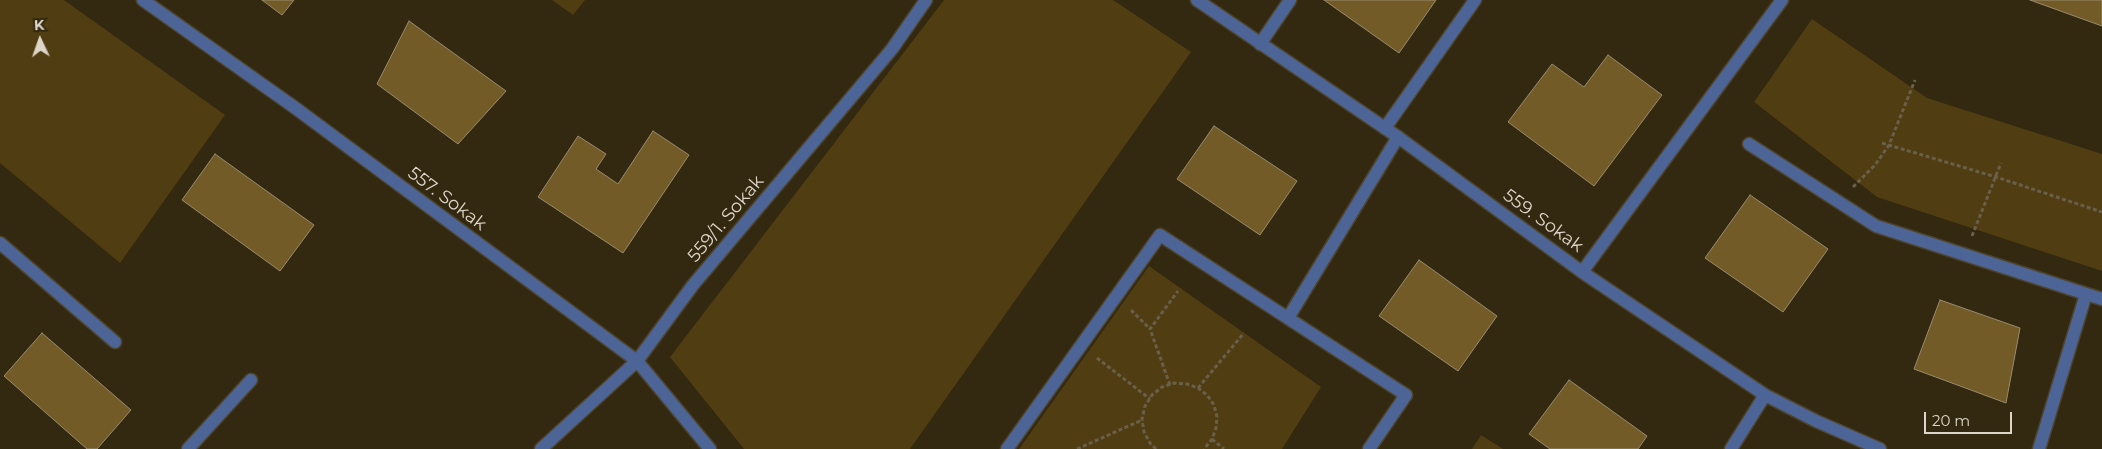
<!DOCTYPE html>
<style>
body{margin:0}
#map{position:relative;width:2102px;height:449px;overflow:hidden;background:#332810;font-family:Montserrat,sans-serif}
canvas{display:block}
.north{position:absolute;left:15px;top:15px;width:50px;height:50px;-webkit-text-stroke:4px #332810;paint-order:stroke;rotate:357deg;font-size:14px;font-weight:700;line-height:20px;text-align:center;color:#ddd6c8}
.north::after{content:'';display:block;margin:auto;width:18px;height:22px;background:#ddd6c8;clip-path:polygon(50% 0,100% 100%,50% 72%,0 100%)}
.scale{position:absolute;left:1924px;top:412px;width:88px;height:22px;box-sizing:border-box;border:2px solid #ddd6c8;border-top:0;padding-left:6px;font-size:15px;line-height:18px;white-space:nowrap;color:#ddd6c8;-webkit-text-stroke:4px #332810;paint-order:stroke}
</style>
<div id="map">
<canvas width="2102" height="449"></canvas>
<div class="north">K</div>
<div class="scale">20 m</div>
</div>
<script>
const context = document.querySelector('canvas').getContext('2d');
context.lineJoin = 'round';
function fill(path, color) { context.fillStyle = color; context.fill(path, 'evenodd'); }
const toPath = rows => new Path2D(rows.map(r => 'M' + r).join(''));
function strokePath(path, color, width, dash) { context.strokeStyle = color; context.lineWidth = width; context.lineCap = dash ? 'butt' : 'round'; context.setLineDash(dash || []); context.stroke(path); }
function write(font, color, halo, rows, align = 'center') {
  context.font = font + ' Montserrat,sans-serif'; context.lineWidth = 4.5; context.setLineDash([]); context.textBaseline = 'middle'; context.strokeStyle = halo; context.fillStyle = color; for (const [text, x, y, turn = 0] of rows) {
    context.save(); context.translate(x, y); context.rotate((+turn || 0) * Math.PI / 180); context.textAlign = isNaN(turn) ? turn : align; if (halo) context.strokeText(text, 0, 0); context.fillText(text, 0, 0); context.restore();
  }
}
fill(toPath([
 [0,0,64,0,225,115,120,263,0,163],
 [552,0,585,0,573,15],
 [944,0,1113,0,1191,52,910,449,744,449,670,357],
 [1812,19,1927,98,2102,154,2102,271,1877,197,1754,102],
 [1149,266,1321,387,1282,449,1019,449],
 [1481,435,1503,449,1472,449]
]), '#503d12');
const building = toPath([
 [262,0,294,0,282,15,262,0],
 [1324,0,1436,0,1399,53,1324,0],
 [2030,0,2102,0,2102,26,2030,0],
 [409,21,506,91,458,144,377,84,409,21],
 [1608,55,1662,95,1594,186,1508,122,1552,64,1584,87,1608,55],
 [1214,126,1297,181,1260,235,1177,179,1214,126],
 [653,131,689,155,623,253,538,197,578,136,606,154,596,169,618,184,653,131],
 [215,154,314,225,280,271,182,200,215,154],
 [1750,195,1828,249,1783,312,1705,258,1750,195],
 [1419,260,1497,316,1458,371,1379,316,1419,260],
 [1940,300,2020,328,2006,403,1914,369,1940,300],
 [42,333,131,410,97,449,87,449,4,376,42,333],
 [1569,380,1647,436,1638,449,1550,449,1529,434,1569,380]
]);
fill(building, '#725b26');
strokePath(building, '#998c70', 1);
const lane = toPath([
 [1260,44,1290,0],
 [1385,128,1475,0],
 [1749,144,1876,226,2102,299],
 [0,243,115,342],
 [1288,318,1398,137],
 [188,449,251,380],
 [1007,449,1160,235,1406,395,1369,449],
 [1731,449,1765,395],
 [2039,449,2086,294]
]);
const street = toPath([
 [143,0,294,107,637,361,710,449],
 [1197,0,1398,137,1582,272,1765,395,1816,421,1880,449],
 [1582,272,1782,0],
 [541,449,637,361,693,285,892,49,926,0]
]);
strokePath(lane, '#4e442d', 15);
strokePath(street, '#4e442d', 15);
strokePath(toPath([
 [1882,143,1996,177,2102,212],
 [1853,187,1875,165,1889,145,1915,80],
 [1972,236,2001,163],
 [1131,310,1150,329],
 [1097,358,1150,399],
 [1170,385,1150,329,1178,291],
 [1198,388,1244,333],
 [1212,439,1224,449],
 [1077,449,1142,420],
 [1156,449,1150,443,1144,432,1142,419,1145,406,1152,395,1162,387,1174,383,1187,384,1198,388,1207,395,1214,405,1217,417,1216,428,1212,439,1204,449]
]), '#695f4a', 3, [4, 2.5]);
strokePath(lane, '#4c6596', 12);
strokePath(street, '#4c6596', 12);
write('18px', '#ddd6c8', '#332810', [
 ["557. Sokak",447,199,37],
 ["559/1. Sokak",726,219,-50],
 ["559. Sokak",1543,221,36]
]);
</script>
